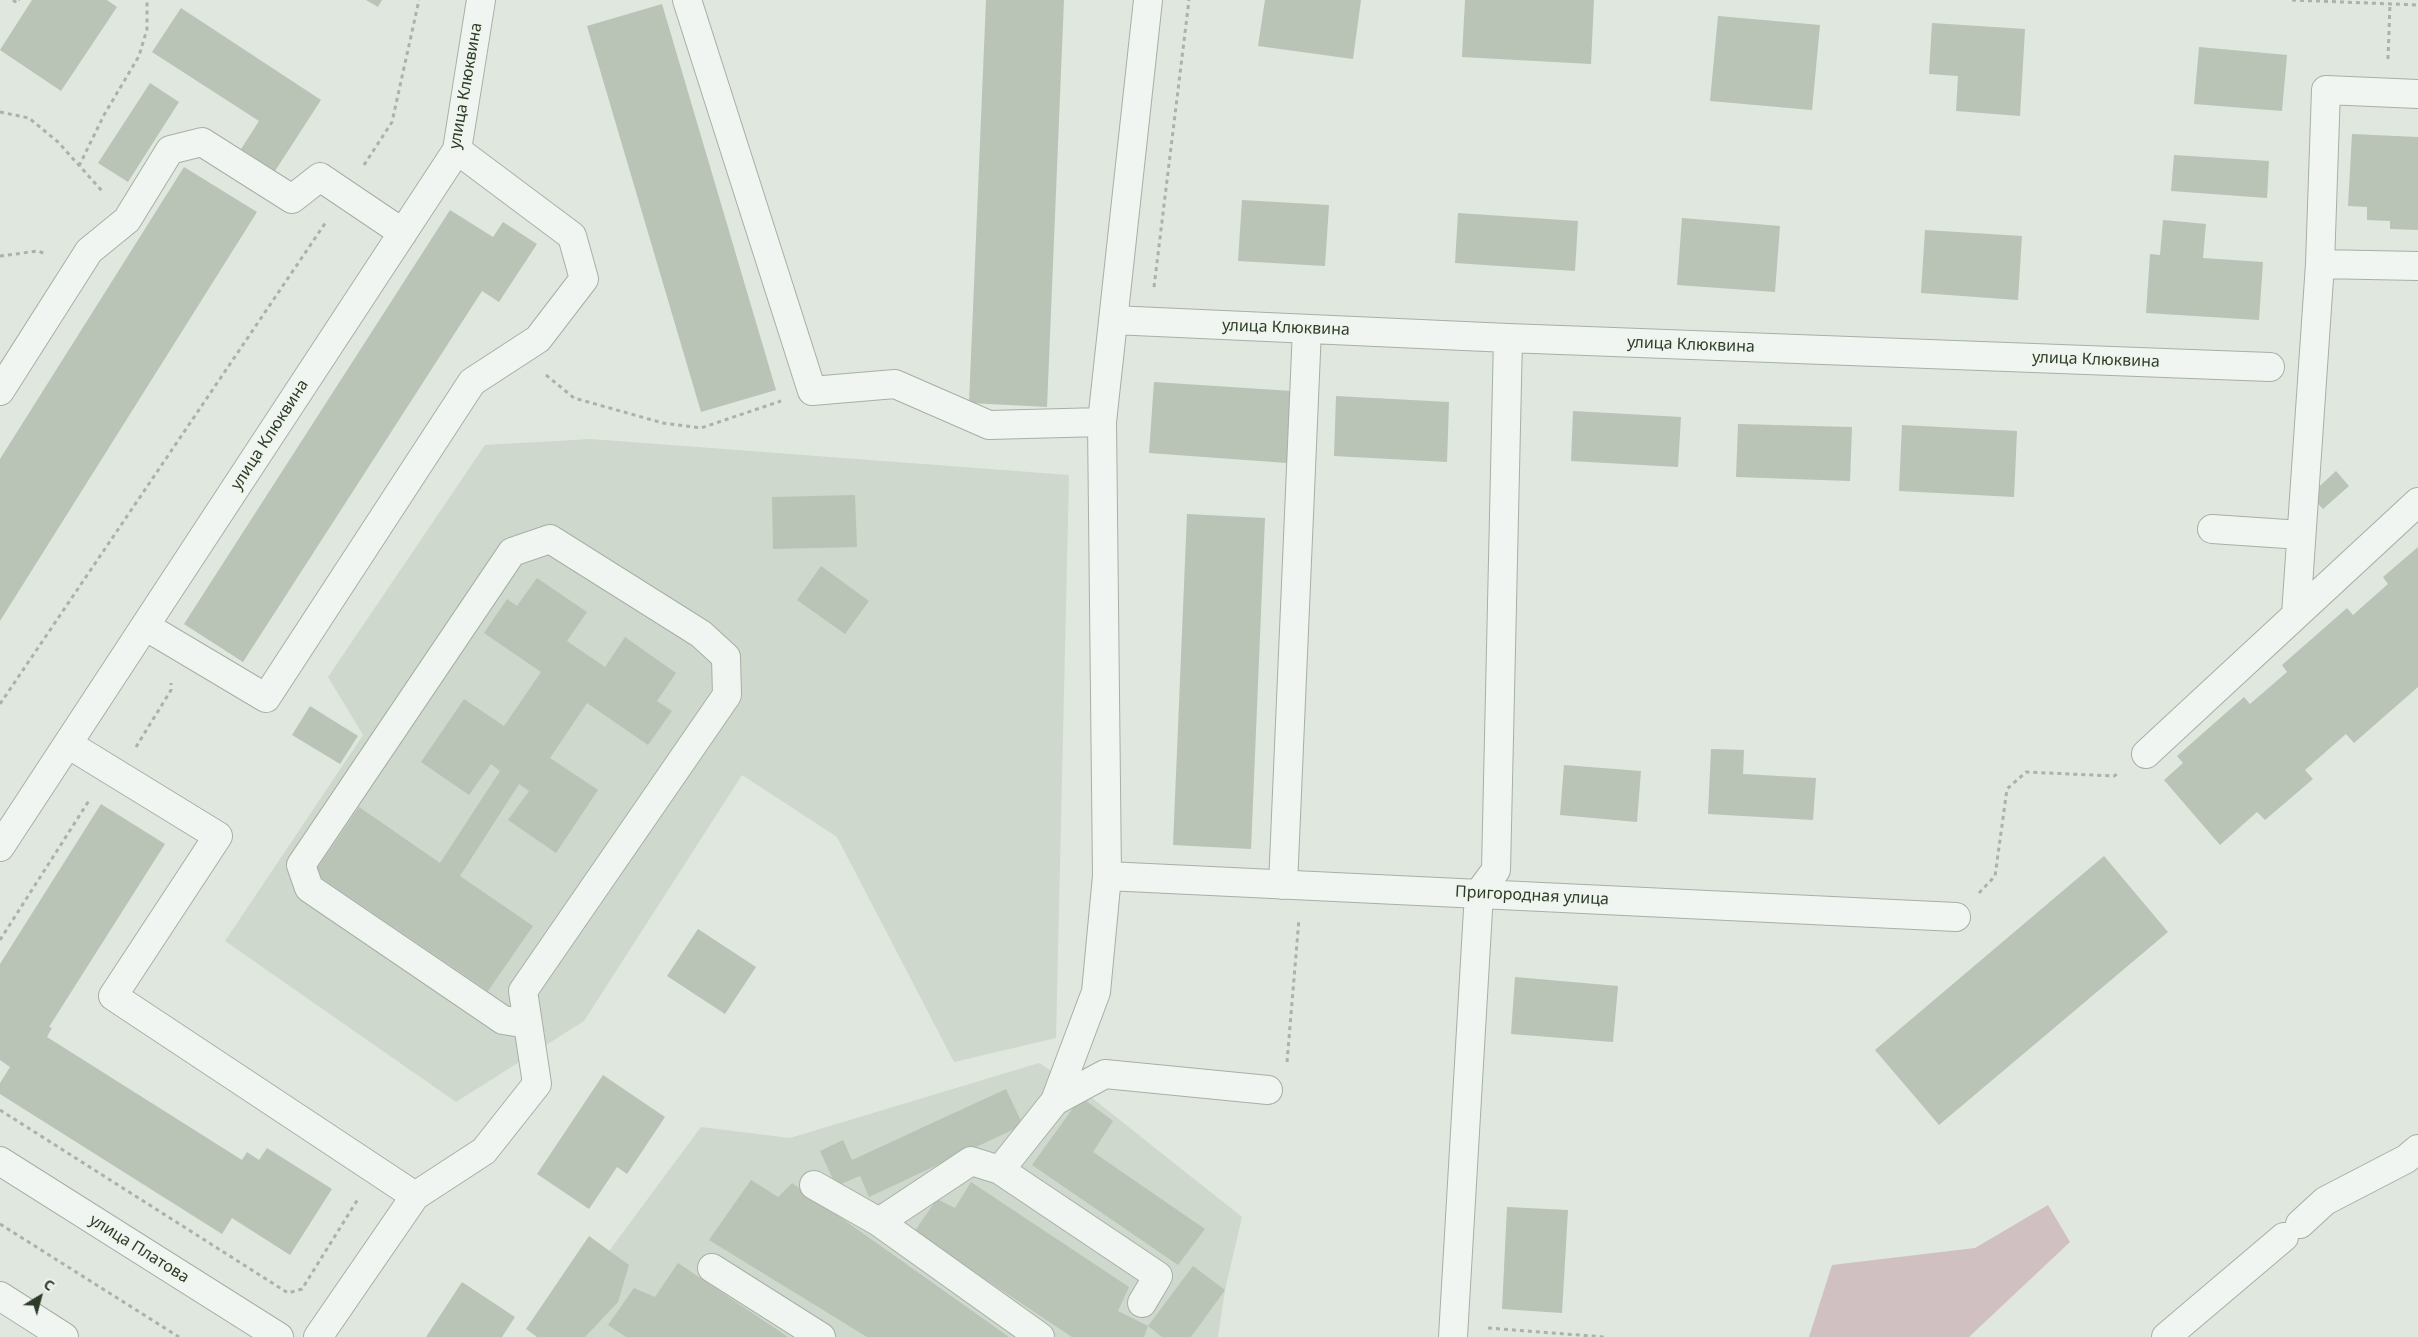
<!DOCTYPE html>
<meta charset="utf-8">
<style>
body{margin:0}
#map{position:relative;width:2418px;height:1337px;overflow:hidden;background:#e0e7de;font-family:"Noto Sans",sans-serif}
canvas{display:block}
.north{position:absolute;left:15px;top:1272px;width:50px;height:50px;-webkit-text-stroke:4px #eff4ed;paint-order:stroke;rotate:37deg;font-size:14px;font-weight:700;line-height:20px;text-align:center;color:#2c3c29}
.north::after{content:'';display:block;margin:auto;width:18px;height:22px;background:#2c3c29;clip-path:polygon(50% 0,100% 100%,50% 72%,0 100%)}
</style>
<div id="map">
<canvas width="2418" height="1337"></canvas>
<div class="north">С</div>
</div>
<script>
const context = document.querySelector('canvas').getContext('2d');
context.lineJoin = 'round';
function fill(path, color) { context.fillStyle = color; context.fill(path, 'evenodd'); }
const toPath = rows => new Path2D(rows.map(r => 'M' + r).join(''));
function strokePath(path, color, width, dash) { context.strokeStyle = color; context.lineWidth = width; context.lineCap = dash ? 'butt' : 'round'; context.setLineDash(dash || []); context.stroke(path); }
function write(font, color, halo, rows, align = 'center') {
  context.font = font + ' "Noto Sans",sans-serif'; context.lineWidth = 4.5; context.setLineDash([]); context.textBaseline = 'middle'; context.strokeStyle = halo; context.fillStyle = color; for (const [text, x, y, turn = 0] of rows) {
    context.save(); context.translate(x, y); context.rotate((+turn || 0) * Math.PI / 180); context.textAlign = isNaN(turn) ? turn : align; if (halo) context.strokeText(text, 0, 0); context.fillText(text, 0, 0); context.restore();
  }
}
fill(toPath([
 [591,439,1069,475,1056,1038,954,1062,837,837,742,775,584,1021,456,1102,225,941,363,735,328,677,485,445],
 [1039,1063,1082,1090,1242,1217,1225,1290,1218,1337,559,1337,572,1301,701,1127,790,1138]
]), '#cfd8cd');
fill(toPath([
 [2048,1205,2070,1242,1969,1337,1809,1337,1832,1265,1975,1248]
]), '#d0c0c1');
fill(toPath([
 [32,0,107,0,117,7,61,91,0,50],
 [366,0,382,0,378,7],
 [986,0,1064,0,1047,407,969,403],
 [1265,0,1361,0,1353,59,1258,46],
 [1465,0,1594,0,1591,64,1462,57],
 [662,4,776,390,701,412,587,26],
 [181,8,321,100,275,171,241,149,259,121,152,52],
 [1718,16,1820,25,1812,110,1710,101],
 [1932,23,2025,29,2020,116,1956,111,1958,76,1929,74],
 [2199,47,2287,55,2282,111,2194,104],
 [150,83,179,102,128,182,98,163],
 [2352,134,2418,137,2418,230,2390,229,2390,221,2367,220,2367,207,2348,206],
 [2174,155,2269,161,2267,198,2171,191],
 [184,167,257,212,0,621,0,459],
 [1242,200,1329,205,1325,266,1238,261],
 [450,210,493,237,503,222,537,244,499,302,482,291,243,662,184,624],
 [1458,213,1578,221,1575,271,1455,263],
 [1682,218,1780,226,1775,292,1677,285],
 [2163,220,2206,224,2203,258,2263,262,2259,320,2146,313,2150,254,2160,255],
 [1925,230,2022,236,2018,300,1921,293],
 [1154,382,1292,391,1287,463,1149,453],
 [1336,396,1449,402,1447,462,1334,456],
 [1573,411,1681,417,1678,467,1571,461],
 [1738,424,1852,427,1850,481,1736,477],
 [1902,425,2017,431,2014,497,1899,491],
 [2336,471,2349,486,2323,509,2310,495],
 [855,495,857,547,773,549,772,497],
 [1187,514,1265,518,1251,849,1173,845],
 [2418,547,2418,687,2354,743,2346,734,2305,770,2313,779,2265,820,2257,812,2220,845,2164,780,2183,763,2177,756,2244,697,2250,704,2287,672,2282,665,2347,608,2353,615,2388,584,2383,577],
 [821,566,869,601,845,634,797,600],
 [537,578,587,612,567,641,605,667,625,637,676,673,657,701,672,711,648,745,587,703,550,758,598,790,556,853,508,820,529,791,519,784,460,876,533,926,488,991,314,873,359,807,440,863,500,771,491,764,469,795,421,762,464,699,504,726,541,672,484,633,507,599,517,606],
 [310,706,358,736,340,764,292,735],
 [1711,749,1744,750,1743,774,1816,778,1813,820,1708,814],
 [1564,765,1641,771,1637,822,1560,815],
 [101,804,165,844,49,1027,52,1028,47,1037,242,1160,247,1152,259,1160,267,1148,332,1189,290,1255,232,1218,222,1234,0,1094,0,1083,10,1067,0,1060,0,964],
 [2104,856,2168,932,1939,1125,1875,1050],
 [698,929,756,967,725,1014,667,976],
 [1515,977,1618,986,1613,1042,1511,1034],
 [603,1075,665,1117,627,1174,617,1167,589,1209,537,1174],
 [1006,1089,1023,1125,869,1197,860,1176,836,1186,820,1151,843,1140,852,1160],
 [1081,1097,1113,1121,1093,1152,1205,1229,1178,1265,1032,1165],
 [751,1180,778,1197,792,1183,1009,1337,867,1337,709,1240],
 [971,1182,1129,1287,1118,1311,1148,1326,1144,1337,1072,1337,914,1232,937,1199,955,1208],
 [1507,1207,1568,1210,1562,1313,1502,1309],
 [589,1236,629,1265,618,1302,585,1337,537,1337,526,1329],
 [678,1263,788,1337,626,1337,608,1325,634,1288,655,1297],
 [1193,1266,1225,1290,1191,1337,1162,1337,1148,1326],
 [462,1282,515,1317,502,1337,426,1337]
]), '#b9c3b6');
const minor = toPath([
 [687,0,812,391,895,384,989,425,1102,422],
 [2320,264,2418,266],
 [1113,320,1508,338,2270,367],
 [0,391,89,251,127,220,170,150,202,142,292,199,320,177,403,233],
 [2212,529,2301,535],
 [2296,615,2320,264,2326,90,2418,94],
 [145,626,266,698,472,382,538,339,584,279,572,236,457,150],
 [68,744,218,836,113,996,415,1196,484,1151,537,1084,528,1024,503,1020,309,888,301,865,512,552,550,539,701,634,726,657,727,695,523,991,528,1024],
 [2146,754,2418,502],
 [0,847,457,150,481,0],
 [1107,876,1956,917],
 [1283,885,1307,329],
 [1055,1101,1105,1074,1268,1090],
 [0,1161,279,1337],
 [1000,1170,1055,1101,1096,992,1107,876,1102,422,1148,0],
 [814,1185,879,1222,1040,1337],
 [879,1222,971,1161,1000,1170,1158,1276,1142,1303],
 [2300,1224,2325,1201,2406,1159,2418,1149],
 [712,1268,821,1337],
 [0,1296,64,1337],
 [318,1337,415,1196],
 [1453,1337,1479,893,1496,870,1508,338],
 [2166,1337,2284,1237]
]);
strokePath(minor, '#a6b0a4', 30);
strokePath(toPath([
 [13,0,17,3,19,0],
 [2292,0,2418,5],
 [2388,59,2390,4],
 [0,112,29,118,58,142,103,192],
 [364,165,392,122,419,0],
 [79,166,104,115,139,56,147,29,147,0],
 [0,256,38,251,46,254],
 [1154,287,1189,0],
 [546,375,574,398,663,423,701,428,781,401],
 [0,704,326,222],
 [136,747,171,690,171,683],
 [1979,893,1995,876,2007,789,2026,772,2114,776,2117,774],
 [0,940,90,799],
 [1287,1062,1299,919],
 [0,1110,288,1293,302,1289,358,1199],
 [0,1224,179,1337],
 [1488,1328,1604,1337]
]), '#aab2a9', 3, [4, 4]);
strokePath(minor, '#f1f5f1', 28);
write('16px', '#2c3c29', '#eff4ed', [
 ["улица Клюквина",466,86,-80],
 ["улица Клюквина",1286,328,2],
 ["улица Клюквина",1691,345,2],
 ["улица Клюквина",2096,360,2],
 ["улица Клюквина",270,435,-57],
 ["Пригородная улица",1532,896,3],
 ["улица Платова",139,1249,32]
]);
</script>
